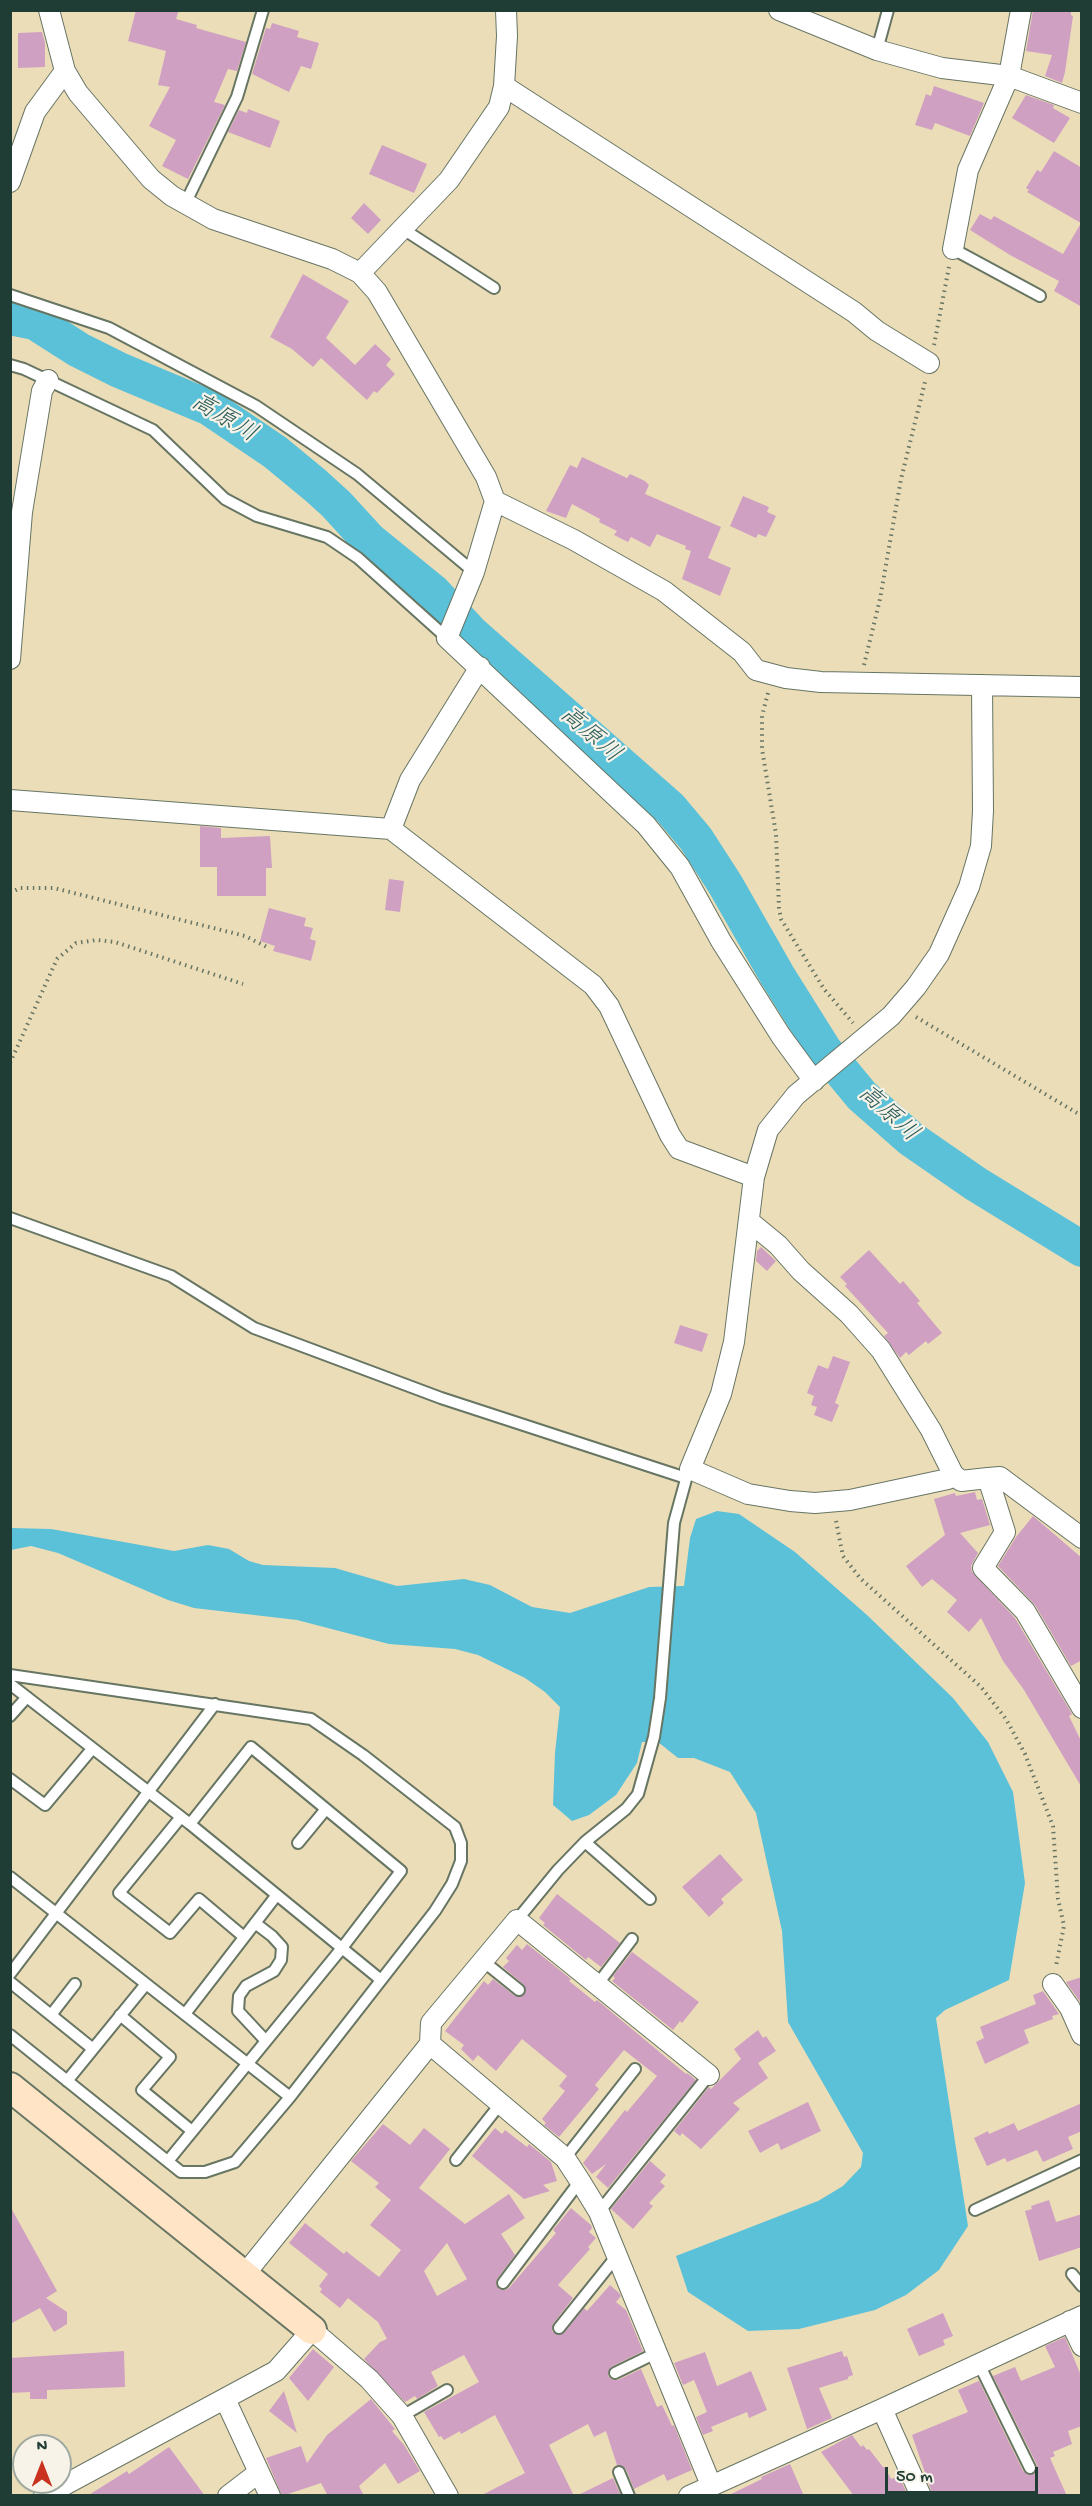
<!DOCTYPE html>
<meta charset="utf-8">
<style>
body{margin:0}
#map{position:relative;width:1092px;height:2506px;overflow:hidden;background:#ecddb9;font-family:"Gochi Hand",sans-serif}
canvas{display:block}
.frame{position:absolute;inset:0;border:12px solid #1f3d34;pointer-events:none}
.north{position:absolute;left:12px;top:2434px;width:60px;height:60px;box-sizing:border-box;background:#f7f3e8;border:2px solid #a1aaa0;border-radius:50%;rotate:0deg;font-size:16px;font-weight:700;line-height:24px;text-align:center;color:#1f3d34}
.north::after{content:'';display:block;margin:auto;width:21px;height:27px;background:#c8321e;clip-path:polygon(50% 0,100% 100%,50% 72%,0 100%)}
.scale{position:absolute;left:885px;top:2467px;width:153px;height:27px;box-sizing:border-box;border:3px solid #1f3d34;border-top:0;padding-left:8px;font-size:18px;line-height:21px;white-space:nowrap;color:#1f3d34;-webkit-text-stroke:4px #f7f3e8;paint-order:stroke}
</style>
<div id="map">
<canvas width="1092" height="2506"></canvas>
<div class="frame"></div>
<div class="north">N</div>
<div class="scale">50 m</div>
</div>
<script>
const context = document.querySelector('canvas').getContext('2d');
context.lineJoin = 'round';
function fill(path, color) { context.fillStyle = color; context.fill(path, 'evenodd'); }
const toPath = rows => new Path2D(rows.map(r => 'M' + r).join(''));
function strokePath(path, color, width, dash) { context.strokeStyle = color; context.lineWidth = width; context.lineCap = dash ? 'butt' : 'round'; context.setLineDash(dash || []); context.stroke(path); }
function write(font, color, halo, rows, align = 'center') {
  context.font = font + ' "Gochi Hand","Klee One",sans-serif'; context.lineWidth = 4.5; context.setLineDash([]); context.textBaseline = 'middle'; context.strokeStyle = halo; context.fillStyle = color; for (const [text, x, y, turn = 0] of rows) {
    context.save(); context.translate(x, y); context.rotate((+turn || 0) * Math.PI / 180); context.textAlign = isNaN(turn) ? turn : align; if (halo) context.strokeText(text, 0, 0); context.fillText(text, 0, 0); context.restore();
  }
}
fill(toPath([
 [717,1511,739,1514,795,1552,867,1615,953,1698,988,1742,1013,1792,1025,1883,1009,1980,945,2010,936,2018,968,2226,939,2270,906,2295,875,2310,799,2329,748,2331,688,2292,676,2256,818,2201,843,2186,861,2167,863,2153,788,2022,782,1931,765,1854,756,1813,730,1772,694,1758,678,1758,658,1742,642,1742,637,1763,616,1795,589,1815,572,1821,553,1805,555,1753,560,1707,545,1692,525,1678,478,1655,455,1649,389,1644,297,1620,194,1608,168,1600,58,1553,31,1546,11,1550,11,1528,51,1529,174,1551,208,1545,229,1549,249,1561,263,1565,335,1568,397,1586,464,1579,490,1585,532,1607,570,1613,649,1587,684,1586,690,1538,696,1519]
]), '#5bc1d8');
strokePath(toPath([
 [10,317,35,322,79,350,119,370,210,408,275,452,315,485,336,504,369,540,433,592,471,633,670,808,696,839,725,884,777,975,824,1050,862,1096,911,1139,976,1184,1082,1249]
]), '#5bc1d8', 36);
fill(toPath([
 [136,10,179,10,176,19,197,25,196,28,246,42,237,71,228,69,214,102,225,105,188,179,162,166,176,140,149,126,170,87,158,85,166,51,128,41],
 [1033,10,1071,10,1071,15,1073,16,1065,72,1062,83,1045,76,1052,55,1026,51],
 [272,23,299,31,297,37,319,43,311,69,301,66,289,92,252,74,266,28,270,29],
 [42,32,45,43,45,67,18,68,18,33],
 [934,86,984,103,970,136,935,123,932,130,915,125,926,94,931,96],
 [1026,95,1054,105,1053,108,1070,118,1054,143,1012,118],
 [248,109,280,121,270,148,228,132,239,110,247,113],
 [382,145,427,164,414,193,369,174],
 [1054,151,1082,168,1082,307,1054,291,1059,281,1010,255,970,230,980,214,991,220,994,216,1063,254,1081,223,1027,192,1029,190,1026,188,1037,170,1041,172],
 [364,203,381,220,368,234,351,218],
 [303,274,349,301,326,338,355,365,375,344,391,359,386,365,395,374,377,393,374,391,367,400,321,358,313,367,292,349,270,337],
 [582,457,627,478,630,474,645,481,649,485,645,494,721,527,708,558,731,568,720,596,682,579,691,551,685,549,686,546,657,534,650,547,631,537,628,542,614,535,617,531,599,522,600,519,572,504,566,518,546,511,570,465,577,468],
 [743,496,769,507,767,512,776,516,766,537,758,534,756,538,730,526],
 [200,826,221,828,221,838,270,836,272,868,266,868,266,896,217,896,217,867,200,867],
 [389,879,404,881,400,912,385,910],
 [269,908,306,918,304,926,313,928,310,939,316,941,311,961,273,951,275,946,260,941],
 [761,1247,776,1261,767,1271,756,1261,757,1251],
 [869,1250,900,1284,903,1281,920,1301,917,1303,942,1333,928,1344,926,1341,909,1355,906,1352,900,1358,884,1336,888,1333,845,1286,847,1284,840,1277],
 [680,1325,708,1334,702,1352,674,1343],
 [833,1356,850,1362,835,1403,839,1405,832,1422,814,1415,817,1407,811,1405,814,1396,807,1393,818,1365,828,1369],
 [975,1492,977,1500,982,1499,990,1525,960,1533,978,1553,971,1566,972,1572,1015,1618,1072,1714,1069,1716,1082,1743,1082,1788,1024,1690,1003,1661,981,1618,969,1632,947,1612,957,1600,932,1579,922,1587,906,1566,945,1535,934,1499,955,1493,956,1496],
 [1033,1516,1082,1558,1082,1660,1071,1666,1035,1605,998,1566,1016,1537],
 [720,1854,743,1880,721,1899,724,1903,709,1917,682,1887],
 [557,1894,620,1943,601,1967,588,1957,586,1960,543,1925,545,1923,539,1918],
 [527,1944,571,1979,569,1981,595,2002,597,2000,686,2074,687,2073,696,2080,608,2188,596,2177,606,2164,592,2174,583,2163,625,2110,627,2112,657,2076,624,2050,595,2085,599,2089,559,2137,544,2125,546,2123,542,2119,565,2091,559,2086,567,2076,522,2039,496,2071,478,2055,473,2061,461,2049,464,2045,445,2031,484,1981,488,1985,493,1979,515,1996,524,1995,526,1991,524,1985,503,1967,509,1961,506,1958,517,1945,522,1950],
 [632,1952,699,2002,682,2023,680,2021,673,2030,612,1981,615,1978,613,1976],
 [1082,1977,1082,2002,1081,2003,1066,1982],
 [1043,1991,1059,2014,1052,2016,1053,2019,1024,2030,1029,2043,985,2064,976,2042,984,2038,980,2027,1036,2004,1033,1995],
 [758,2030,763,2038,766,2036,776,2051,758,2063,768,2078,733,2103,740,2109,701,2149,682,2133,680,2136,674,2131,709,2087,711,2089,741,2059,734,2049],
 [808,2102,821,2131,781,2150,778,2143,760,2153,748,2131],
 [1082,2103,1082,2131,1068,2137,1073,2149,1043,2162,1037,2150,1007,2162,1005,2158,987,2166,974,2138,988,2131,989,2134,1014,2123,1018,2131],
 [383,2124,410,2145,424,2128,450,2149,419,2188,465,2224,509,2194,525,2218,501,2234,515,2255,497,2279,496,2285,499,2289,505,2290,509,2288,556,2233,553,2230,571,2208,591,2225,592,2228,589,2232,596,2238,588,2247,590,2249,558,2285,573,2298,553,2324,552,2331,558,2335,564,2333,584,2308,587,2311,610,2285,619,2293,621,2296,616,2302,626,2310,643,2351,611,2367,608,2376,611,2379,618,2380,641,2369,657,2407,662,2405,672,2426,674,2425,692,2470,667,2481,664,2474,634,2489,626,2469,617,2465,606,2431,594,2437,588,2424,549,2445,574,2496,480,2496,525,2473,495,2415,461,2434,460,2431,444,2440,441,2436,439,2437,424,2412,479,2382,464,2355,431,2372,438,2386,417,2399,415,2396,405,2402,364,2359,380,2342,387,2339,378,2322,348,2298,340,2308,320,2292,322,2289,319,2286,328,2274,289,2243,305,2223,344,2254,346,2251,379,2277,401,2250,370,2225,391,2200,375,2187,379,2183,351,2161],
 [447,2243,467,2279,437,2296,424,2271],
 [495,2128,502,2134,505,2130,527,2147,529,2144,551,2162,557,2181,543,2185,550,2191,524,2199,472,2156],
 [650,2161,666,2175,660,2182,665,2186,649,2203,653,2206,633,2229,611,2209],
 [1049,2200,1056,2222,1082,2214,1082,2247,1039,2261,1025,2211,1032,2209,1031,2206],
 [10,2206,57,2291,46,2298,67,2312,67,2324,54,2332,40,2308,10,2324],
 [943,2313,953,2336,943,2340,945,2345,919,2356,907,2329],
 [1065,2337,1082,2378,1082,2426,1068,2431,1072,2444,1053,2452,1055,2456,1050,2458,1067,2496,933,2496,912,2435,968,2412,958,2390,979,2381,1023,2471,1029,2475,1036,2473,1037,2465,993,2376,1015,2367,1021,2381,1055,2367,1045,2346],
 [313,2349,334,2367,308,2401,289,2378],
 [124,2351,125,2387,47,2390,47,2399,30,2399,30,2392,10,2393,10,2358],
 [842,2351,844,2357,847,2356,853,2375,848,2377,848,2379,819,2388,832,2418,807,2429,787,2368],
 [705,2352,717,2386,751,2371,767,2410,749,2418,747,2412,711,2427,713,2431,703,2435,696,2417,707,2412,694,2380,683,2385,674,2363],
 [284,2391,297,2433,269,2411],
 [371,2399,395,2429,392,2431,404,2445,420,2471,398,2484,385,2463,359,2486,364,2496,328,2496,321,2483,282,2496,266,2458,301,2446,307,2463,327,2435],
 [852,2435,861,2447,863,2445,867,2450,869,2449,883,2467,885,2467,891,2479,899,2476,908,2496,854,2496,821,2452],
 [169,2447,205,2496,87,2496,127,2471,129,2474],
 [790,2464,804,2496,727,2496,762,2479,761,2477],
 [613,2478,621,2496,576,2496]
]), '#cfa0c2');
const lane = toPath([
 [877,50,888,10],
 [185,204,237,97,263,10],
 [403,229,494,288],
 [953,249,1040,296],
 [10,295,109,328,256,406,357,474,474,572],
 [10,365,24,369,153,430,225,499,257,516,327,537,358,558,447,638],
 [10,1218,171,1276,254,1328,441,1398,686,1478],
 [10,1675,311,1719,363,1755,455,1827,461,1843,461,1861,452,1884,435,1911,290,2097,235,2162,205,2172,181,2172,10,2035],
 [10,1684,190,1824,381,1980],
 [10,1716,27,1697],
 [10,1779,45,1805,92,1749],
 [181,1817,119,1893,170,1933,199,1899,244,1937],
 [585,1842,650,1899],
 [298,1843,326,1809],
 [10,1877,290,2097],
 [517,1920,558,1870,585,1842,626,1809,638,1794,654,1737,660,1698,674,1523,688,1472],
 [255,1923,272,1936,282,1947,281,1960,274,1971,246,1986,239,1996,238,2011,266,2041],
 [483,1961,519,1990],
 [10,1974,215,1704],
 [10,1982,93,2049],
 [597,1985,632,1939],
 [185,2014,276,1896],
 [51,2015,75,1984],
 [120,2015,170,2057,142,2090,192,2131],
 [67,2081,146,1984],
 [565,2158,635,2069],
 [456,2160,501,2103],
 [168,2161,342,1948,401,1871,251,1747,190,1824],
 [975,2210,1082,2160],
 [599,2212,709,2075],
 [1072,2274,1082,2286],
 [503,2283,580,2181],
 [559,2328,616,2257],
 [979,2364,1030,2468],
 [615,2373,656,2353],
 [402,2416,447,2390],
 [619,2472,629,2496]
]);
const street = toPath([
 [49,10,65,71,78,93,151,179,172,196,213,219,332,259,360,273,377,292,486,477,495,501,474,572,447,638,646,825,680,867,721,941,781,1036,814,1081],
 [779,10,877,50,942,68,1009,76,1082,103],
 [504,86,854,312,877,331,929,363],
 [10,182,35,112,65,71],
 [953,249,968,170,1009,76,1021,10],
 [360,273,449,180,499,107,504,86,507,36,506,10],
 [495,501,574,540,664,591,742,652,756,670,786,678,821,682,1082,687],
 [10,659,22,512,42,391,48,380],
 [10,800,391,829,593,985,609,1006,670,1135,679,1149,754,1177],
 [391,829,410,780,480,667],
 [750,1222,778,1245,801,1271,849,1314,881,1350,931,1430,953,1474,948,1479,850,1500,815,1503,790,1501,748,1494,690,1469,721,1394,734,1342,754,1177,768,1130,796,1095,891,1016,916,987,939,954,969,887,981,846,983,811,982,685],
 [953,1474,961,1481,988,1478],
 [1082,1538,1000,1477,988,1478,1005,1532,983,1568,1025,1611,1082,1708],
 [1053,1984,1070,2008,1082,2035],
 [430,2044,565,2158,580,2181,599,2212,711,2485],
 [245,2274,430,2044,431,2023,517,1920,709,2075],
 [1070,2321,1082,2346],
 [225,2399,270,2496],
 [882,2409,921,2496],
 [44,2496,276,2371,312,2330,369,2379,402,2416,448,2496],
 [228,2496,258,2473],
 [689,2496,882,2409,1082,2316]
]);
const secondary = toPath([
 [10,2087,312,2330]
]);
strokePath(lane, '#677563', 14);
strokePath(street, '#677563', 22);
strokePath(secondary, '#677563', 32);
strokePath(toPath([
 [934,345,949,267],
 [864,665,880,599,901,479,925,382],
 [768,693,762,716,762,749,776,834,779,908,781,919,824,989,853,1023],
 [10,893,20,888,54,888,245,936,269,948],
 [916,1017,1082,1116],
 [10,1063,57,959,76,943,97,940,115,942,243,984],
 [836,1521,843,1556,860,1578,981,1687,1006,1719,1025,1754,1053,1826,1058,1899,1064,1926,1056,1966]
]), '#677563', 4, [1.5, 4.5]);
strokePath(lane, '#fff', 10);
strokePath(street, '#fff', 20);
strokePath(secondary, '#ffe4c6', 28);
write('italic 24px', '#2e5e5d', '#f7f3e8', [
 ["高原川",223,420,31],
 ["高原川",589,736,41],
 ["高原川",887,1115,42]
]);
</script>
